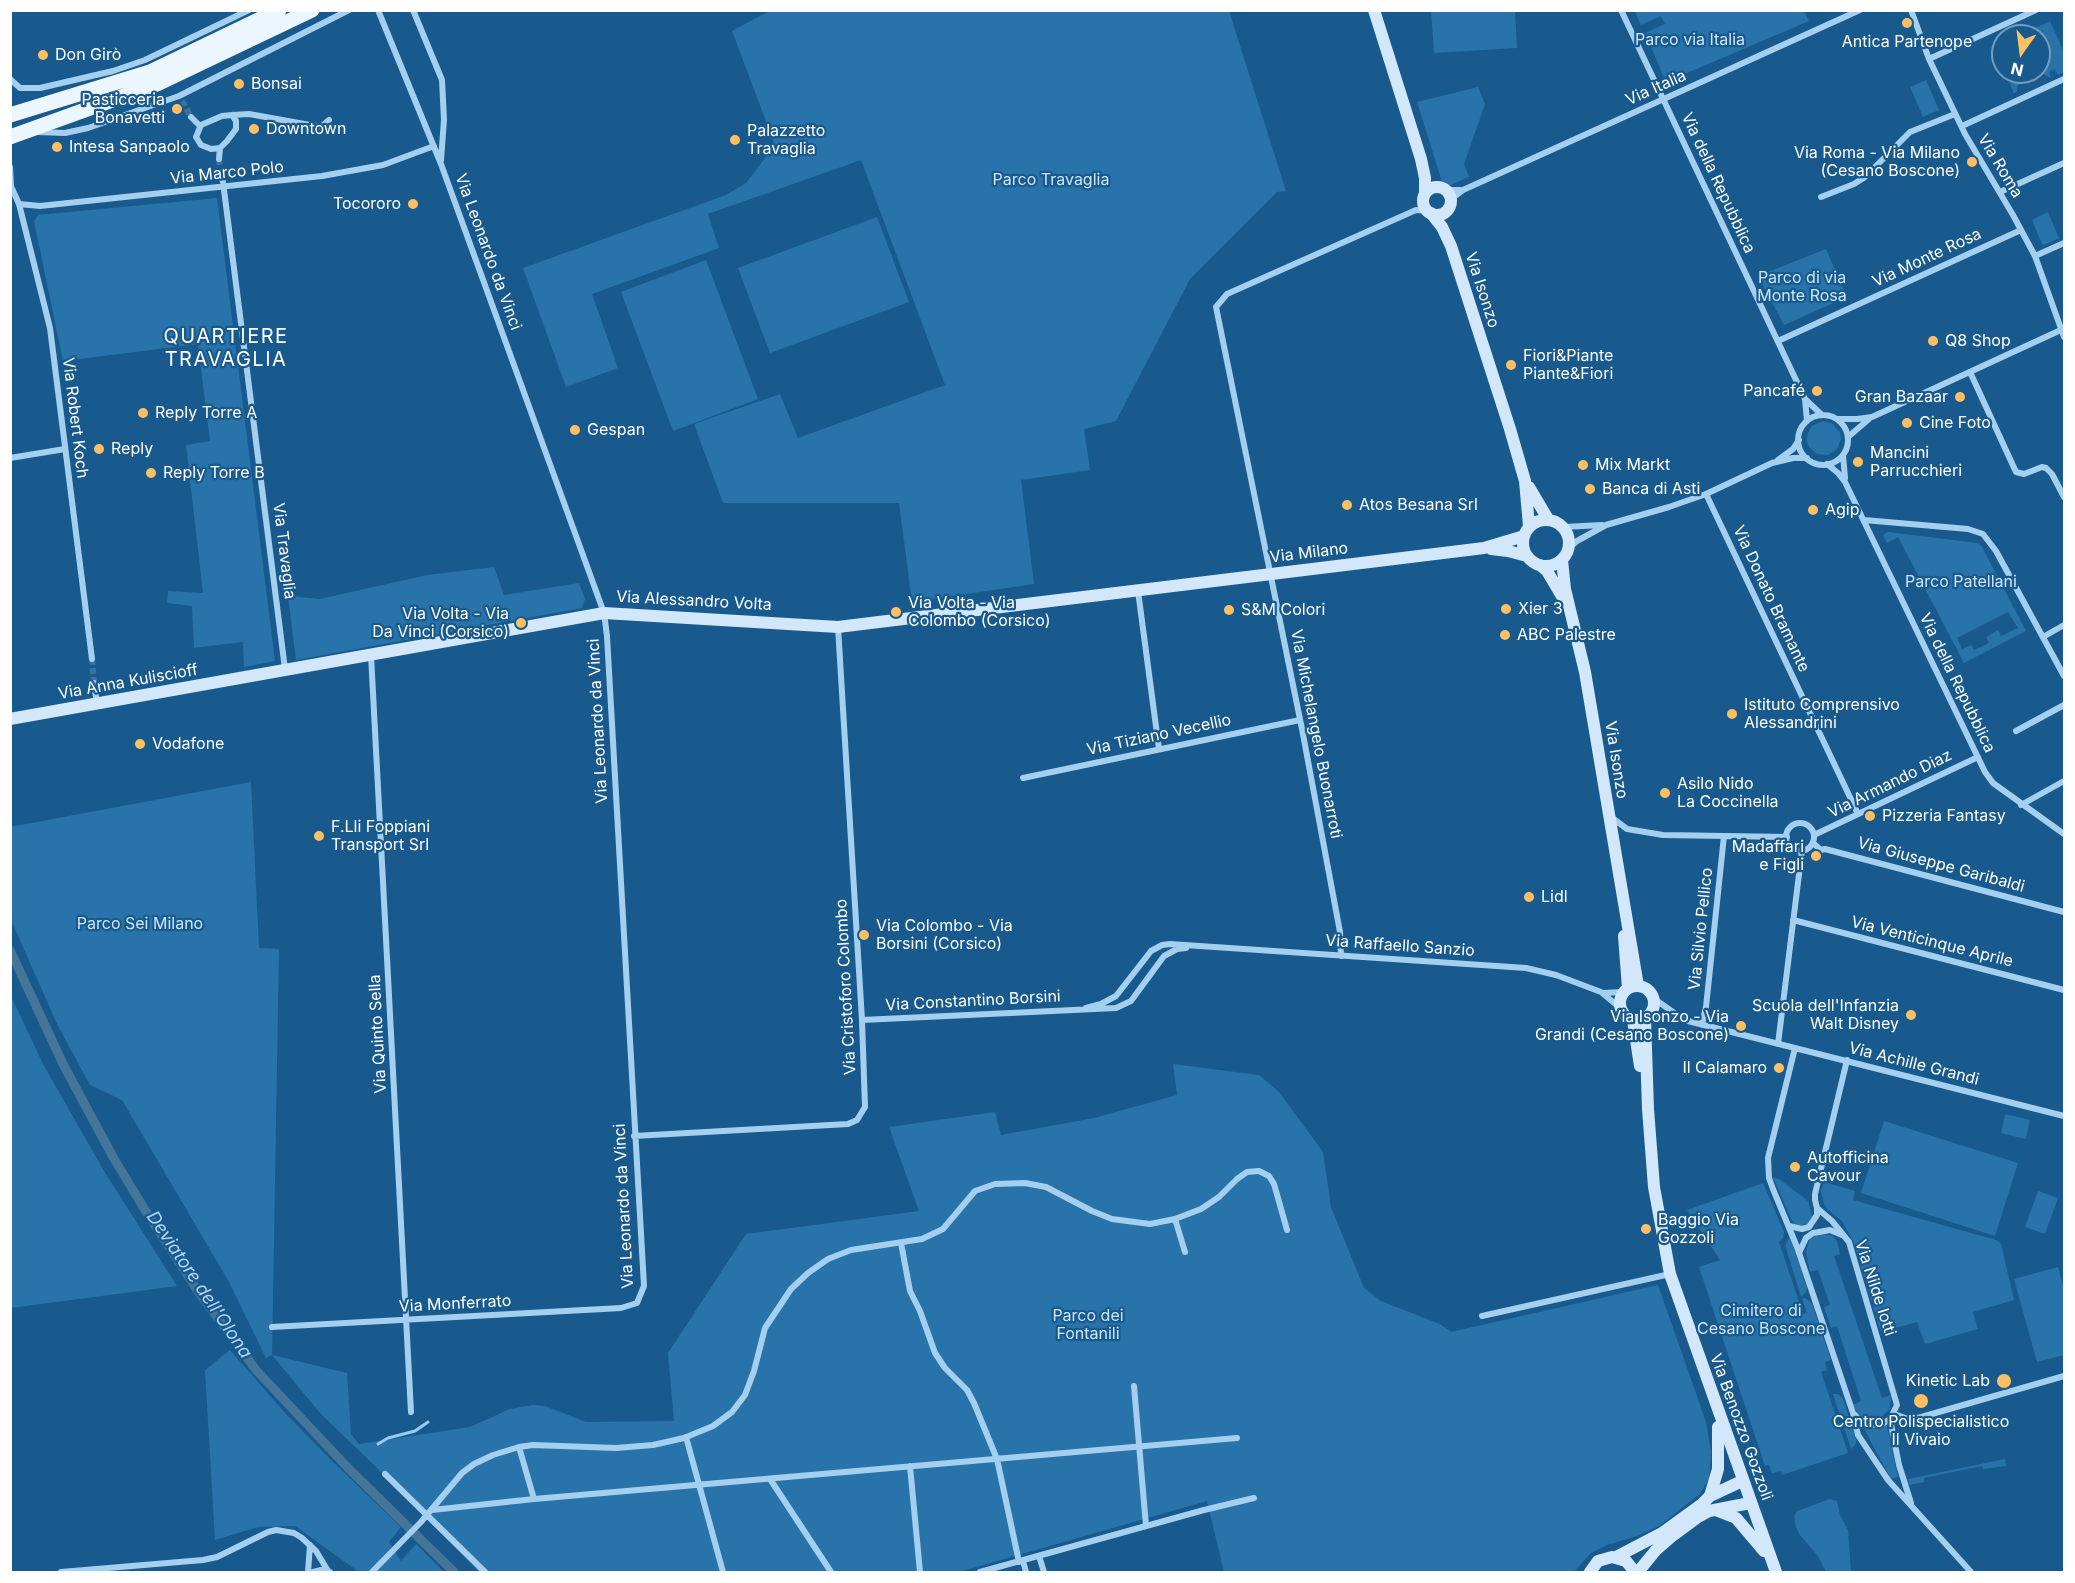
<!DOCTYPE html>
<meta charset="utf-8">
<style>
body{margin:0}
#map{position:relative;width:2075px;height:1583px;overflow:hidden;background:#185a8e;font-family:Inter,sans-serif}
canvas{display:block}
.frame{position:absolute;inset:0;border:12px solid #fff;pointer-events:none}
.north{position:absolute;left:1991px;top:24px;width:60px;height:60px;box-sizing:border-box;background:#185a8e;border:2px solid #749cbb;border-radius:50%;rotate:194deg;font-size:16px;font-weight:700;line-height:24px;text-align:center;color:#fff}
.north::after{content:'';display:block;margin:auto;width:21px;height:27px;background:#ffbf62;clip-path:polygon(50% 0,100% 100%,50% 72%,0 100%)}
</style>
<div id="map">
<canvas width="2075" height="1583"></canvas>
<div class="frame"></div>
<div class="north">N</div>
</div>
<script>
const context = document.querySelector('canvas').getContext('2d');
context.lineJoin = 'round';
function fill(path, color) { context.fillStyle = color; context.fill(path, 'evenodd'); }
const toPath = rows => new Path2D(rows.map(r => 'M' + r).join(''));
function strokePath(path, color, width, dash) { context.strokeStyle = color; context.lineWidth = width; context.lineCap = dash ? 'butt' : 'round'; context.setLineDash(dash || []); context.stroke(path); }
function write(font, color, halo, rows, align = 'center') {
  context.font = font + ' Inter,sans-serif'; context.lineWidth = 4.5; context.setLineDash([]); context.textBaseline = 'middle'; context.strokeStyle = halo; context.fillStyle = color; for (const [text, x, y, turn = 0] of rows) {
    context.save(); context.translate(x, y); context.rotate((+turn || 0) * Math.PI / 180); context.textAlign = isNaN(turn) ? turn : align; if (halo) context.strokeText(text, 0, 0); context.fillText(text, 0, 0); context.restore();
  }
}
fill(toPath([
 [771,10,1229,11,1286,191,1277,192,1190,279,1116,421,1084,429,1090,470,1021,480,1034,584,912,602,899,503,723,503,694,424,780,394,798,438,945,385,861,160,708,214,719,248,592,294,618,368,566,387,523,268,726,195,746,183,775,145,732,31],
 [1639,10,1804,11,1809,21,1666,82,1645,33,1665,24,1661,16,1641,25,1635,12],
 [1431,11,1515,11,1517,48,1434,53],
 [2050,21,2064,52,2064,72,2058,75,2054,69,2049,72,2051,78,2043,74,2018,85,2017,91,2014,94,2006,72,2039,72,2039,36,2018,36],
 [1926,80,1939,110,1923,117,1910,87],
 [1478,87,1485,104,1464,164,1469,177,1444,188,1417,102],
 [217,198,275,661,244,667,243,642,194,648,192,606,167,603,168,591,203,593,186,445,210,441,198,344,63,361,34,221,38,215],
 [2048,212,2059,238,2044,245,2042,244,2032,220],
 [877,217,909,302,770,353,738,268],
 [1826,249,1847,297,1784,325,1758,276],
 [706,260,758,399,673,431,621,292],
 [1823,421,1833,424,1840,433,1841,439,1837,449,1828,455,1817,454,1809,447,1807,441,1807,435,1812,426],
 [1888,532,1978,543,1982,547,2026,631,1964,663,1898,537,1887,543,1883,535],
 [2008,612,2018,628,2001,636,1998,630,1986,637,1989,643,1974,650,1971,645,1962,649,1957,638],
 [494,567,504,595,579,583,585,599,582,608,296,660,288,596,320,599,427,575],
 [251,782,259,948,279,949,272,1355,347,1373,351,1434,359,1444,470,1427,510,1409,533,1405,545,1406,586,1422,674,1421,668,1353,746,1234,919,1211,889,1127,995,1112,1001,1135,1094,1118,1177,1095,1173,1064,1259,1075,1279,1092,1323,1152,1331,1207,1364,1288,1381,1301,1440,1324,1451,1332,1658,1285,1706,1422,1711,1452,1709,1478,1700,1494,1659,1526,1637,1536,1607,1545,1591,1553,1574,1572,1224,1572,1207,1501,959,1572,479,1572,378,1469,320,1413,272,1355,266,1358,229,1282,122,1100,90,1085,58,1026,11,920,10,827],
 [10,994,43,1064,104,1171,177,1286,11,1308],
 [2005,1114,2030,1120,2026,1139,2001,1133],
 [1884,1121,2018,1163,1995,1236,1861,1193],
 [1773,1177,1779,1179,1808,1201,1812,1216,1809,1223,1799,1226,1793,1223],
 [1824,1182,1855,1191,1853,1200,1996,1240,2001,1244,2014,1300,1973,1312,1978,1329,1925,1344,1917,1322,1881,1332,1853,1241,1842,1221,1828,1210,1824,1204,1821,1191],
 [1763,1183,1784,1232,1783,1238,1779,1242,1803,1314,1807,1313,1802,1299,1805,1298,1812,1303,1831,1360,1825,1362,1827,1370,1821,1372,1848,1453,1782,1475,1781,1471,1772,1473,1769,1465,1765,1466,1699,1267,1720,1260,1687,1210],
 [2038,1191,2058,1198,2045,1234,2025,1227],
 [1820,1233,1833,1236,1837,1241,1840,1254,1834,1256,1882,1398,1891,1395,1890,1409,1880,1418,1867,1419,1860,1416,1853,1405,1861,1401,1837,1326,1831,1328,1824,1307,1830,1305,1818,1270,1810,1272,1806,1253,1809,1240],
 [1789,1234,1807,1288,1806,1292,1801,1297,1785,1245,1789,1239],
 [2058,1267,2064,1290,2064,1355,2037,1362,2014,1279],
 [230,1350,285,1413,334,1463,401,1527,389,1542,401,1561,416,1544,444,1572,359,1572,295,1526,258,1527,215,1540,205,1370],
 [1833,1394,1838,1394,1843,1399,1856,1439,1856,1444,1851,1449],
 [1887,1426,1898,1477,1891,1479,1876,1452,1864,1428,1879,1429],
 [2005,1459,2006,1466,1983,1469,1982,1466,1924,1478,1924,1482,1909,1485,1908,1479],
 [1830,1499,1837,1501,1840,1515,1848,1530,1851,1572,1826,1572,1818,1556,1800,1535,1796,1527,1794,1517,1797,1511]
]), '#2873aa');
strokePath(toPath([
 [378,1444,388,1438,415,1431,428,1422]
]), '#97ccf1', 3);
strokePath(toPath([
 [10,950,63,1064,113,1157,145,1210,200,1294,256,1370,349,1469,454,1572]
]), '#46759a', 9);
strokePath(toPath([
 [182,101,191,117],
 [219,159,221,175],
 [92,659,94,683]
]), '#3b739f', 6, [6, 3]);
strokePath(toPath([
 [413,10,442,80,444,120,441,160],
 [1621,10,1805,399,1807,421],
 [1911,10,1929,59,1965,134,2013,215,2035,256,2064,337],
 [1929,59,2036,10],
 [10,79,20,88,40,88,113,71,145,60,249,10],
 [232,115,236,121,236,129,227,141,220,148,211,149,201,145,196,137,201,125,222,116,232,115],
 [232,115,249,114,321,127,329,120],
 [191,117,200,126],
 [1962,126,2064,79],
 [37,132,65,133,88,128,179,96,349,10],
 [219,159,220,148],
 [10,167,11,185],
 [221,175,223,182,285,669],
 [10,184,19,204,50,328,92,659],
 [1446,190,1463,190],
 [2000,192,2064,163],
 [1821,197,1854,184,1865,177,1910,132,1955,114],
 [1450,203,1455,196,1463,190,1860,10],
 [19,204,40,206,322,176,383,165,434,146],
 [2035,256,2064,243],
 [1778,341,2021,230],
 [1970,372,2016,472,2024,474,2042,467,2046,468,2052,474,2064,497],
 [1805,399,1822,415],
 '1798 440a25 25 0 1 1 50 0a25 25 0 1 1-50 0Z',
 [1837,419,1857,419,1872,417,2063,329],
 [1848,437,1869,419],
 [1843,455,1845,478],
 [10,458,65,449],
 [1778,460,1793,449,1799,440],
 [1827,464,1838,473,1845,482,1985,772,1993,783,2064,834],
 [1706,494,1858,814],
 [1864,520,1968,529,1983,534,1996,551,2064,676],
 [1564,527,1602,525],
 [1569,548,1577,541,1606,525,1669,507,1706,494,1772,463,1793,458,1807,458],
 [1138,591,1159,749],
 [2043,637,2064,625],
 [371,655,411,1412],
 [94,683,97,704],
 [2016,731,2064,705],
 [1023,778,1300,720],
 [2021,805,2064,781],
 [1611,817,1627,829,1663,835,1787,837],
 '1786 837a14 14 0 1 1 28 0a14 14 0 1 1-28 0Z',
 [1814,835,1978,757],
 [1813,843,1821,850,1825,849,2064,912],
 [1793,920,2064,990],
 [1341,956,1340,932,1302,729,1216,307,1227,294,1416,210,1428,211],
 [1603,993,1623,992],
 [1653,998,1680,1017],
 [1086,1008,1101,1004,1116,996,1151,951,1162,945,1170,944,1526,968,1556,975,1601,992,1619,1007],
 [1648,1016,1676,1018,2064,1116],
 [862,1020,1116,1008,1131,1001,1164,956,1177,949,1186,948],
 [1702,1024,1706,1007,1724,836],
 [1778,1044,1802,850],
 [1795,1048,1768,1158,1769,1178,1773,1189,1797,1247,1853,1413,1858,1435,1888,1480,1971,1572],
 [1847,1060,1815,1194,1815,1200,1817,1208,1832,1221,1849,1242,1897,1405,1890,1419,1881,1425,1870,1425,1860,1421,1855,1415],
 [634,1136,848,1124,857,1120,865,1107,862,1020,838,627],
 [1175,1219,1185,1252],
 [1789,1226,1802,1229,1809,1227,1817,1215,1817,1208],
 [901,1243,910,1291,920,1311,935,1353,945,1368,967,1390,974,1403,997,1459,1019,1562],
 [1799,1253,1806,1238,1813,1233,1830,1230,1842,1235],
 [1482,1316,1670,1274],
 [272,1327,621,1308,637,1303,644,1286,607,636,604,613,441,164,378,10],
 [1134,1386,1146,1526],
 [1894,1414,1911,1420,2064,1376],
 [1890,1419,1899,1465,1911,1503],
 [686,1437,723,1572],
 [519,1447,534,1499],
 [910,1466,920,1572],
 [385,1474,485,1572],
 [770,1479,831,1572],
 [432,1510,534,1499,1237,1438],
 [1039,1556,1044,1572],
 [1023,1561,1026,1572],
 [61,1572,203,1560,217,1557,268,1532,276,1530,294,1533,302,1538,316,1551,328,1571],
 [308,1572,310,1545],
 [313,1572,321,1570,330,1572],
 [372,1572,421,1522,462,1473,474,1464,493,1455,519,1447,533,1445,616,1448,653,1445,684,1438,713,1426,732,1412,745,1395,754,1371,765,1328,791,1289,808,1273,828,1259,851,1250,922,1239,943,1229,975,1191,995,1184,1025,1183,1046,1187,1092,1211,1112,1219,1150,1224,1175,1219,1201,1209,1219,1197,1237,1179,1247,1172,1259,1171,1269,1176,1274,1184,1287,1230],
 [980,1572,1204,1510,1254,1498]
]), '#a5cfef', 6);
strokePath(toPath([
 [1374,10,1421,159,1425,178,1425,194],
 '1423 201a14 14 0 1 1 28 0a14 14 0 1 1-28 0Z',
 [1431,213,1442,227,1451,246,1510,429,1525,481,1529,526],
 [1529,487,1548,519],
 '1523 543a23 23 0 1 1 46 0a23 23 0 1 1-46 0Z',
 [1491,549,1508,551,1527,556],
 [1562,560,1565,589,1585,672,1638,986],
 [1540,565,1547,571,1563,598],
 [10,719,604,613,838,627,1484,548,1524,536],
 [1624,936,1628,988],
 '1620 1003a17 17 0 1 1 34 0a17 17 0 1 1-34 0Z',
 [1645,1018,1648,1109,1654,1187,1670,1274,1776,1572],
 [1633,1020,1640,1066],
 [1710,1496,1718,1469,1718,1427],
 [1718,1511,1736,1518,1764,1551],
 [1616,1557,1662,1533,1702,1504,1710,1496,1742,1481],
 [1590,1572,1598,1561,1612,1557,1626,1561,1635,1572],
 [1638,1572,1656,1550,1671,1537,1698,1517,1709,1511,1750,1503]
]), '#d2e8fa', 12);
strokePath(toPath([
 [10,115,150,72,279,10],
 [10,137,157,84,312,10]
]), '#ecf6ff', 15);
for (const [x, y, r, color] of [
 [1907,23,6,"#ffbf62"],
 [43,55,6,"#ffbf62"],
 [239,84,6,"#ffbf62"],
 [177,109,6,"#ffbf62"],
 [254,129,6,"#ffbf62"],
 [735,140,6,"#ffbf62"],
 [57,147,6,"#ffbf62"],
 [1972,162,6,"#ffbf62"],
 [413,204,6,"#ffbf62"],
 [1933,341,6,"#ffbf62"],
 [1511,365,6,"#ffbf62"],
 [1817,391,6,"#ffbf62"],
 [1960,397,6,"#ffbf62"],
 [143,413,6,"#ffbf62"],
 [1907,423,6,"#ffbf62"],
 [575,430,6,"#ffbf62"],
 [99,449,6,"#ffbf62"],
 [1858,462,6,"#ffbf62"],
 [1583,465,6,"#ffbf62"],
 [151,473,6,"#ffbf62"],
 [1590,489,6,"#ffbf62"],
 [1347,505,6,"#ffbf62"],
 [1813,510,6,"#ffbf62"],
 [1506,609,6,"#ffbf62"],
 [1229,610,6,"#ffbf62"],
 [896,612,6,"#ffbf62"],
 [521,623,6,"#ffbf62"],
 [1505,635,6,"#ffbf62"],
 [1732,714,6,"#ffbf62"],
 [140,744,6,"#ffbf62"],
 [1665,793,6,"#ffbf62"],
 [1870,816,6,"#ffbf62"],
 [319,836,6,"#ffbf62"],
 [1816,856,6,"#ffbf62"],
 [1529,897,6,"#ffbf62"],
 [864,935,6,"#ffbf62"],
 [1911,1015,6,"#ffbf62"],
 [1741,1026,6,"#ffbf62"],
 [1779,1068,6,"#ffbf62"],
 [1795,1167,6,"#ffbf62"],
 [1646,1229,6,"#ffbf62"],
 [2004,1381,8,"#ffbf62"],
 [1921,1401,8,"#ffbf62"]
]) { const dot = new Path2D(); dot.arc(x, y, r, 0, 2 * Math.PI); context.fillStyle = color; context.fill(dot); strokePath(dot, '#185a8e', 2); }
write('16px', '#cbe6fa', '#185a8e', [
 ["Parco via Italia",1690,40],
 ["Parco Travaglia",1051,180],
 ["Parco di via",1802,278],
 ["Monte Rosa",1802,296],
 ["Parco Patellani",1961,582],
 ["Parco Sei Milano",140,924],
 ["Cimitero di",1761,1311],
 ["Cesano Boscone",1761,1329],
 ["Parco dei",1088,1316],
 ["Fontanili",1088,1334]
]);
write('16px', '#fff', '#185a8e', [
 ["Antica Partenope",1907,42,"center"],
 ["Don Girò",55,55],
 ["Bonsai",251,84],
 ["Pasticceria",165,100,"right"],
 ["Bonavetti",165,118,"right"],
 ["Downtown",266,129],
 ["Palazzetto",747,131],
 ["Travaglia",747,149],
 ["Intesa Sanpaolo",69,147],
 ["Via Roma - Via Milano",1960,153,"right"],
 ["(Cesano Boscone)",1960,171,"right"],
 ["Tocororo",401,204,"right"],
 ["Q8 Shop",1945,341],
 ["Fiori&Piante",1523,356],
 ["Piante&Fiori",1523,374],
 ["Pancafé",1805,391,"right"],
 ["Gran Bazaar",1948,397,"right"],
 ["Reply Torre A",155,413],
 ["Cine Foto",1919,423],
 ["Gespan",587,430],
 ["Reply",111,449],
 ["Mancini",1870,453],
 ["Parrucchieri",1870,471],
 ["Mix Markt",1595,465],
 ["Reply Torre B",163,473],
 ["Banca di Asti",1602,489],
 ["Atos Besana Srl",1359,505],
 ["Agip",1825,510],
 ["Via Volta - Via",908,603],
 ["Colombo (Corsico)",908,621],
 ["Xier 3",1518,609],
 ["S&M Colori",1241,610],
 ["Via Volta - Via",509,614,"right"],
 ["Da Vinci (Corsico)",509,632,"right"],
 ["ABC Palestre",1517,635],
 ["Istituto Comprensivo",1744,705],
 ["Alessandrini",1744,723],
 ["Vodafone",152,744],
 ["Asilo Nido",1677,784],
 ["La Coccinella",1677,802],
 ["Pizzeria Fantasy",1882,816],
 ["F.Lli Foppiani",331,827],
 ["Transport Srl",331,845],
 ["Madaffari",1804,847,"right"],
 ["e Figli",1804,865,"right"],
 ["Lidl",1541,897],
 ["Via Colombo - Via",876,926],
 ["Borsini (Corsico)",876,944],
 ["Scuola dell'Infanzia",1899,1006,"right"],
 ["Walt Disney",1899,1024,"right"],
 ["Via Isonzo - Via",1729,1017,"right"],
 ["Grandi (Cesano Boscone)",1729,1035,"right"],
 ["Il Calamaro",1767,1068,"right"],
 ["Autofficina",1807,1158],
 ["Cavour",1807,1176],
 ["Baggio Via",1658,1220],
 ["Gozzoli",1658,1238],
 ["Kinetic Lab",1990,1381,"right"],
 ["Centro Polispecialistico",1921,1422,"center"],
 ["Il Vivaio",1921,1440,"center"]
], 'left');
write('16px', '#fff', '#185a8e', [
 ["Via Italia",1656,88,-24],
 ["Via Roma",2000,166,59],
 ["Via Marco Polo",227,173,-6],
 ["Via della Repubblica",1718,183,65],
 ["Via Leonardo da Vinci",488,252,70],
 ["Via Monte Rosa",1927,258,-25],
 ["Via Isonzo",1482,290,72],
 ["Via Robert Koch",75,418,83],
 ["Via Travaglia",284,551,83],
 ["Via Milano",1309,553,-7],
 ["Via Donato Bramante",1771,599,65],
 ["Via Alessandro Volta",694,601,3],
 ["Via Anna Kuliscioff",128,682,-10],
 ["Via della Repubblica",1957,683,64],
 ["Via Leonardo da Vinci",598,721,-93],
 ["Via Michelangelo Buonarroti",1316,734,79],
 ["Via Tiziano Vecellio",1159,735,-12],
 ["Via Isonzo",1616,760,81],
 ["Via Armando Diaz",1890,784,-26],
 ["Via Giuseppe Garibaldi",1941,865,15],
 ["Via Silvio Pellico",1701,929,-84],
 ["Via Venticinque Aprile",1932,942,14],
 ["Via Raffaello Sanzio",1400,946,4],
 ["Via Cristoforo Colombo",846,987,-93],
 ["Via Constantino Borsini",973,1001,-3],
 ["Via Quinto Sella",378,1034,-93],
 ["Via Achille Grandi",1914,1064,14],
 ["Via Leonardo da Vinci",624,1206,-93],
 ["Via Nilde Iotti",1875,1288,72],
 ["Via Monferrato",455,1304,-3],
 ["Via Benozzo Gozzoli",1741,1427,70]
]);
write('italic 18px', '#b0d8f6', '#185a8e', [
 ["Deviatore dell'Olona",199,1285,56]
]);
context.letterSpacing = '1.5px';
write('20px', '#fff', '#185a8e', [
 ["QUARTIERE",226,337],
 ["TRAVAGLIA",226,360]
]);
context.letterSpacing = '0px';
</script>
